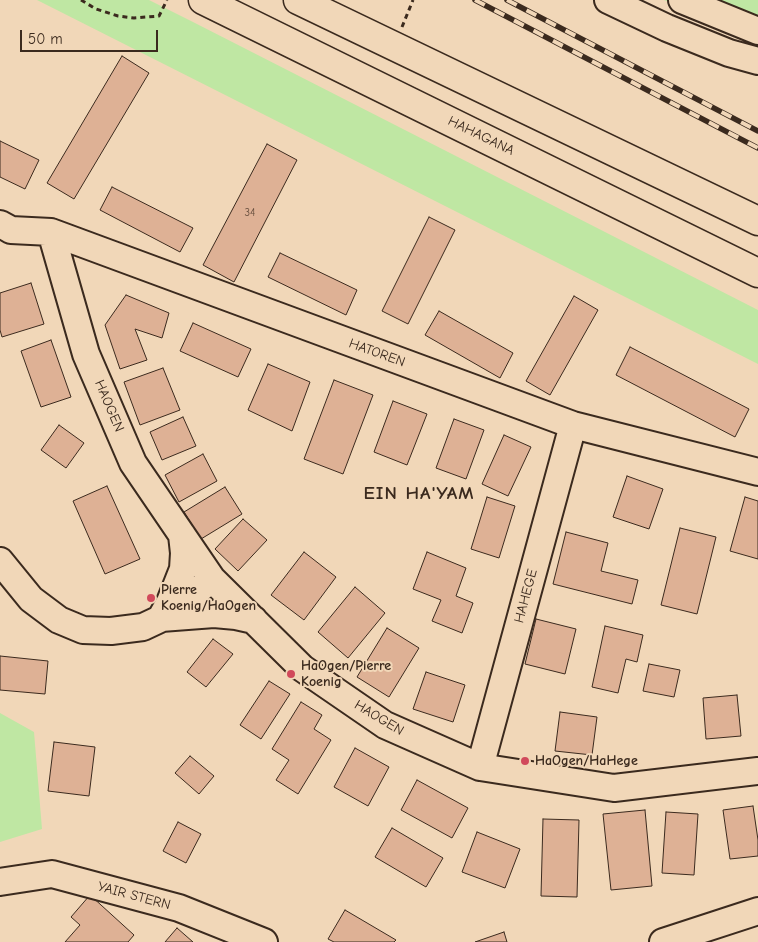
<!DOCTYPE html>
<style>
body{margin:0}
#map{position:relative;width:758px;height:942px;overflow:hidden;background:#f1d7b8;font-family:"Comic Neue",sans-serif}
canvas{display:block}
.scale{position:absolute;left:20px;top:30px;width:138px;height:22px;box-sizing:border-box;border:2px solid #3b2a1e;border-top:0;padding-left:6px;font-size:15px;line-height:18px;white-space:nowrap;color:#3b2a1e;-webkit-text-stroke:4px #f1d7b8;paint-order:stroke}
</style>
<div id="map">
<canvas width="758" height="942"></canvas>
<div class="scale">50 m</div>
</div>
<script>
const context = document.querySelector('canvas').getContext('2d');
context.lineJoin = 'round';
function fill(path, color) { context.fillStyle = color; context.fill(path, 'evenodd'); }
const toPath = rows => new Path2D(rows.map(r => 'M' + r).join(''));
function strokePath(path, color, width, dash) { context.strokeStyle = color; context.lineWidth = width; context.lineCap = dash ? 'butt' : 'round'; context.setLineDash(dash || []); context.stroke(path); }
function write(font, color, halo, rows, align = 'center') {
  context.font = font + ' "Comic Neue",sans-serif'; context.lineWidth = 4; context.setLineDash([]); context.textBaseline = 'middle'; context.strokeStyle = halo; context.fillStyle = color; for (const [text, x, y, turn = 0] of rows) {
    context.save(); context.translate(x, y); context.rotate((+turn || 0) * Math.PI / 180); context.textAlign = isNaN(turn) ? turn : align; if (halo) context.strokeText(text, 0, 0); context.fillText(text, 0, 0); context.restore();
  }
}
fill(toPath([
 [37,0,149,0,193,22,758,310,758,364],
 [664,0,758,0,758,37,757,36],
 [0,713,34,732,42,829,0,842]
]), '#bfe7a3');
const building = toPath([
 [122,56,149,73,74,199,47,183,122,56],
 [0,141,39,160,25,189,0,177,0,141],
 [267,144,297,160,234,282,203,265,267,144],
 [112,187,193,228,180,252,100,210,112,187],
 [429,217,455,230,408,324,382,311,429,217],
 [280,253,357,290,346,315,268,277,280,253],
 [31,283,44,324,2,337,0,330,0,293,31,283],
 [126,295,169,313,162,338,135,329,147,360,120,369,105,325,126,295],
 [574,296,598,310,550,395,526,381,574,296],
 [439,311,513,353,500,378,425,335,439,311],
 [193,323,251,349,238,377,180,351,193,323],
 [51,340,71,397,41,407,21,351,51,340],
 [630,347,749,409,735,437,616,375,630,347],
 [268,364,310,382,292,431,248,410,268,364],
 [163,368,180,410,140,425,124,382,163,368],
 [334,380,373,395,343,474,304,459,334,380],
 [393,401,427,414,407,465,374,452,393,401],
 [183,417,196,446,162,460,150,432,183,417],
 [454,419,484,430,466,479,436,468,454,419],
 [59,425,84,443,66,468,41,450,59,425],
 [504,435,531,447,508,496,482,484,504,435],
 [203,454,217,481,179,502,165,475,203,454],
 [627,476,663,489,649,529,613,517,627,476],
 [107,486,140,559,105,574,73,501,107,486],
 [225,487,242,514,201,539,184,512,225,487],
 [487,497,515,506,499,558,471,549,487,497],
 [745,497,758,501,758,559,730,551,745,497],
 [243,519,267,540,238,571,215,549,243,519],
 [680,528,716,537,697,614,661,605,680,528],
 [566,532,608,543,601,571,638,580,632,604,553,584,566,532],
 [304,552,336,577,304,620,271,595,304,552],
 [427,552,466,568,456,596,473,603,462,633,432,621,441,600,413,589,427,552],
 [355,587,385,613,348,658,318,632,355,587],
 [536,619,576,629,565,674,525,664,536,619],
 [605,626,643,635,637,662,626,659,618,693,592,687,605,626],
 [387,628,419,648,389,697,357,677,387,628],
 [213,639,233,654,206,687,187,672,213,639],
 [0,656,48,661,45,694,0,690,0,656],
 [649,664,680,670,674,697,643,691,649,664],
 [426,672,465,685,453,722,413,709,426,672],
 [269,681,290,694,261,739,240,725,269,681],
 [737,695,741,736,706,739,703,698,737,695],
 [301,702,322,715,314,729,331,740,298,794,276,780,289,760,272,749,301,702],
 [560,712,597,717,592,755,555,751,560,712],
 [54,742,95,747,89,796,48,791,54,742],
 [355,748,389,767,368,806,334,787,355,748],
 [190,756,214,776,199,794,175,773,190,756],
 [417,780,468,808,452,838,401,810,417,780],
 [753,806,758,840,758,856,730,859,723,810,753,806],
 [645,810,652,886,611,890,603,814,645,810],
 [666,812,698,814,694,875,662,873,666,812],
 [543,819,579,820,577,897,541,896,543,819],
 [178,822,201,834,186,863,163,851,178,822],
 [392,828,443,858,426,887,375,857,392,828],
 [477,832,520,849,505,888,462,872,477,832],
 [90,895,134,935,128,942,65,942,80,925,71,917,90,895],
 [345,910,396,940,394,942,334,942,328,939,345,910],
 [177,928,193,942,165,942,177,928],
 [504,932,507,942,475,942,504,932]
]);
fill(building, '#deb195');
strokePath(building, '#3b2a1e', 1);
const minor = toPath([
 [608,0,667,28,729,53,758,61],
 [682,0,758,31],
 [0,224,11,230,51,232,573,425,758,472],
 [51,232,86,354,133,463,212,579,302,668,385,725,480,767,614,788,758,771],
 [0,561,31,599,59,620,83,630,111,631,143,627,160,619,176,608,212,579],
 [162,616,170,602,183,569,184,553,182,535],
 [161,618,214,614,236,616,254,620],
 [480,767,573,425],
 [0,882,52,874,179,908,264,942],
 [663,942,758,911]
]);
const highway = toPath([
 [203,0,758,273],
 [298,0,758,221]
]);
strokePath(minor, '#3b2a1e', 30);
strokePath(highway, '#3b2a1e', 31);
strokePath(toPath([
 [81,0,96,9,118,16,134,18,159,16,167,0],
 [402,27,413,0]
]), '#3b2a1e', 3, [5, 4]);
strokePath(minor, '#f1d7b8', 26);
strokePath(highway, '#f1d7b8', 28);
const rail = toPath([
 [475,0,758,148],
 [507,0,758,131]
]);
strokePath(rail, '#3b2a1e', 5.5);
strokePath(rail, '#f1d7b8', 4, [11]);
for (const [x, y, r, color] of [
 [151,598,5,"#d1495b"],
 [291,674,5,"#d1495b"],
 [525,761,5,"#d1495b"]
]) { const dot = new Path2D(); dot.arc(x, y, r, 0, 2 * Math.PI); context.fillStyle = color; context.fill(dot); strokePath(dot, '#f1d7b8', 2); }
write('11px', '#644c3c', null, [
 ["34",250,213]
]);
write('14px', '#3b2a1e', '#f1d7b8', [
 ["HAHAGANA",481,136,26],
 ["HATOREN",377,353,20],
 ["HAOGEN",109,406,67],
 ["HAHEGE",526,596,-75],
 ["HAOGEN",379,718,31],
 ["YAIR STERN",134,896,15]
]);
write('bold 14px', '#3b2a1e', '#f1d7b8', [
 ["Pierre",161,590],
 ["Koenig/HaOgen",161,606],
 ["HaOgen/Pierre",301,666],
 ["Koenig",301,682],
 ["HaOgen/HaHege",535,761]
], 'left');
context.letterSpacing = '1px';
write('bold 19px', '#3b2a1e', '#f1d7b8', [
 ["EIN HA'YAM",419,494]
]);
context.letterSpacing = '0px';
</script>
